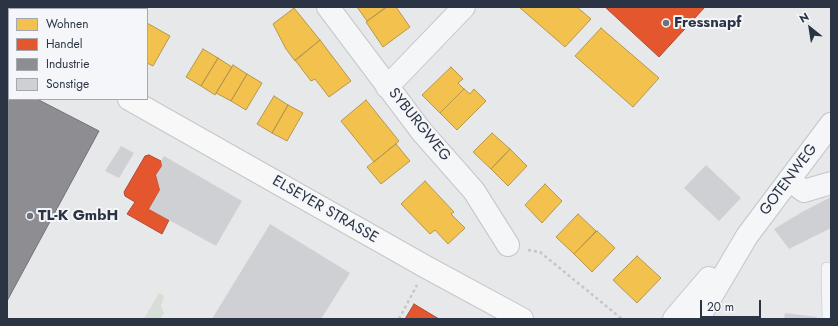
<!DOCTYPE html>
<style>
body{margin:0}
#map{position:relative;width:838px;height:326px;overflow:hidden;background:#e6e8ea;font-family:Jost,sans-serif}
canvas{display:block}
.frame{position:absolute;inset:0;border:8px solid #2b3445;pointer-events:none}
.legend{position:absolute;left:8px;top:8px;width:140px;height:92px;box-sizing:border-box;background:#f4f6f9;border:1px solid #a4a8b1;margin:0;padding:5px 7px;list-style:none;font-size:12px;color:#2b3445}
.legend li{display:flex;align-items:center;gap:8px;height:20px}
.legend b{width:20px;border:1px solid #a4a8b1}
.north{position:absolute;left:790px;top:8px;width:40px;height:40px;-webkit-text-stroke:3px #f4f6f9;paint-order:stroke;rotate:330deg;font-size:11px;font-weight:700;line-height:16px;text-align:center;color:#2b3445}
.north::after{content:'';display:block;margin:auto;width:14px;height:18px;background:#2b3445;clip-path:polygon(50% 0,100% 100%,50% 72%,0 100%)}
.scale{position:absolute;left:700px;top:300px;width:61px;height:18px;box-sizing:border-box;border:2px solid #2b3445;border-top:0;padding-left:5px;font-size:12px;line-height:14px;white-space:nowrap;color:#2b3445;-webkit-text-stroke:3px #f4f6f9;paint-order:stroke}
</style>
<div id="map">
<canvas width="838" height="326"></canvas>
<div class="frame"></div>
<ul class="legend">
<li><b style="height:11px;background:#f2c14e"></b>Wohnen</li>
<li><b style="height:11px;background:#e4572e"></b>Handel</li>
<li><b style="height:11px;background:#8d8d92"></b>Industrie</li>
<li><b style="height:11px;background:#ced0d3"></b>Sonstige</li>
</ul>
<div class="north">N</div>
<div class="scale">20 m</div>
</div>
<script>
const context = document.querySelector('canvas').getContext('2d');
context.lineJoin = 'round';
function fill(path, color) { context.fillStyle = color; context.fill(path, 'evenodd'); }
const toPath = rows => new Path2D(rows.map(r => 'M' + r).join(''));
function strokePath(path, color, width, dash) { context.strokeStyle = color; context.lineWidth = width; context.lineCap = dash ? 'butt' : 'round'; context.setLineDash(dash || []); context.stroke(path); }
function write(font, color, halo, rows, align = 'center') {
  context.font = font + ' Jost,sans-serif'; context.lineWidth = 4; context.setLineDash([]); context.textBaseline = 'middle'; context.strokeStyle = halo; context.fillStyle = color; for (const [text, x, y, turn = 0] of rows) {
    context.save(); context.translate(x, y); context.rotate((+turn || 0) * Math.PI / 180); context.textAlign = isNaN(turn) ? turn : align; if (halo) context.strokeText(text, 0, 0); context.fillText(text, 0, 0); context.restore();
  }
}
fill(toPath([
 [159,293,164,296,161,306,164,313,160,319,144,319]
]), '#d6ded6');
const homes = toPath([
 [59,7,118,7,121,9,58,9,59,7],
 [357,7,386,7,367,21,357,7],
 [387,7,396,7,410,27,383,47,366,22,387,7],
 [519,7,577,7,591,19,565,47,519,7],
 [294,8,320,40,295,61,286,49,273,24,294,8],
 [147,23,170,36,153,66,147,63,147,23],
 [601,28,659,78,633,107,575,56,601,28],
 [320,40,351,81,329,97,315,79,311,81,295,60,320,40],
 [203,49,218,58,201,86,186,77,203,49],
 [218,58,232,67,215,95,201,86,218,58],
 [233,65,247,74,231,101,216,93,233,65],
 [451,67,463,79,458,83,464,89,440,113,422,95,451,67],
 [247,74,262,83,246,110,231,101,247,74],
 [464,89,470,94,474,89,486,101,457,130,440,113,464,89],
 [274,96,288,105,272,133,257,124,274,96],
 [366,100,399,141,374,162,341,121,366,100],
 [288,105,303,113,287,141,272,133,288,105],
 [492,133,510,149,491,169,473,152,492,133],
 [396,144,410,161,381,184,367,167,396,144],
 [510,149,527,166,508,186,491,169,510,149],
 [425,181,454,212,451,214,465,228,448,244,435,230,430,234,401,204,425,181],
 [545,184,562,201,542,223,525,205,545,184],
 [578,214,596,231,574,254,556,237,578,214],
 [597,231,615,248,592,272,574,254,597,231],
 [637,256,661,278,637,303,613,280,637,256]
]);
fill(homes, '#f2c14e');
strokePath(homes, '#b6974b', 1);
const shops = toPath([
 [605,7,705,7,659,57,605,7],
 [149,155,161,161,162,166,156,175,160,190,149,209,169,220,162,234,127,214,135,202,125,196,124,192,145,156,149,155],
 [414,304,439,319,405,319,414,304]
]);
fill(shops, '#e4572e');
strokePath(shops, '#ac4c35', 1);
const industry = toPath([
 [7,83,9,84,9,99,37,99,99,131,7,301,7,83]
]);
fill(industry, '#8d8d92');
strokePath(industry, '#70727b', 1);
fill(toPath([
 [121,146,134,153,119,178,105,171],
 [164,156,242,201,216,246,149,209,160,190,156,175,162,166,161,161],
 [706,165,741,198,719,221,684,188],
 [831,197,831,228,789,249,774,229,802,212],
 [270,224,350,273,321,319,212,319],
 [785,313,817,317,816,319,784,319]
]), '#ced0d3');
const lane = toPath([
 [827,268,828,319]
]);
const street = toPath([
 [328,7,422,132,474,191,508,245],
 [387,87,464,7],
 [789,180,804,191,831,183],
 [674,319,709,278],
 [698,319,747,236,831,124]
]);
const secondary = toPath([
 [7,38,9,39],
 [129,99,426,267,522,319]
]);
strokePath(lane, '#c4c6c8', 12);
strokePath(street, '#c4c6c8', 24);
strokePath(secondary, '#c4c6c8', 24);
strokePath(toPath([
 [528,250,540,252,622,319],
 [399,319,417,285]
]), '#c5c6ca', 2.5, [3, 3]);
strokePath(lane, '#f5f6f7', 11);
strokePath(street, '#f5f6f7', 22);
strokePath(secondary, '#f8f8f8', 22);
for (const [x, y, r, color] of [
 [666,23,4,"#6c737f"],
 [30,216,4,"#6c737f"]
]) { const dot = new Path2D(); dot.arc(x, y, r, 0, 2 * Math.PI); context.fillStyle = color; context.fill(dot); strokePath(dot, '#f4f6f9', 1.5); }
write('bold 15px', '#2b3445', '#f4f6f9', [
 ["Fressnapf",674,23],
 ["TL-K GmbH",38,216]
], 'left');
write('15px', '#2b3445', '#f4f6f9', [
 ["SYBURGWEG",419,125,51],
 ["GOTENWEG",789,180,-53],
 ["ELSEYER STRASSE",325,210,30]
]);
</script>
